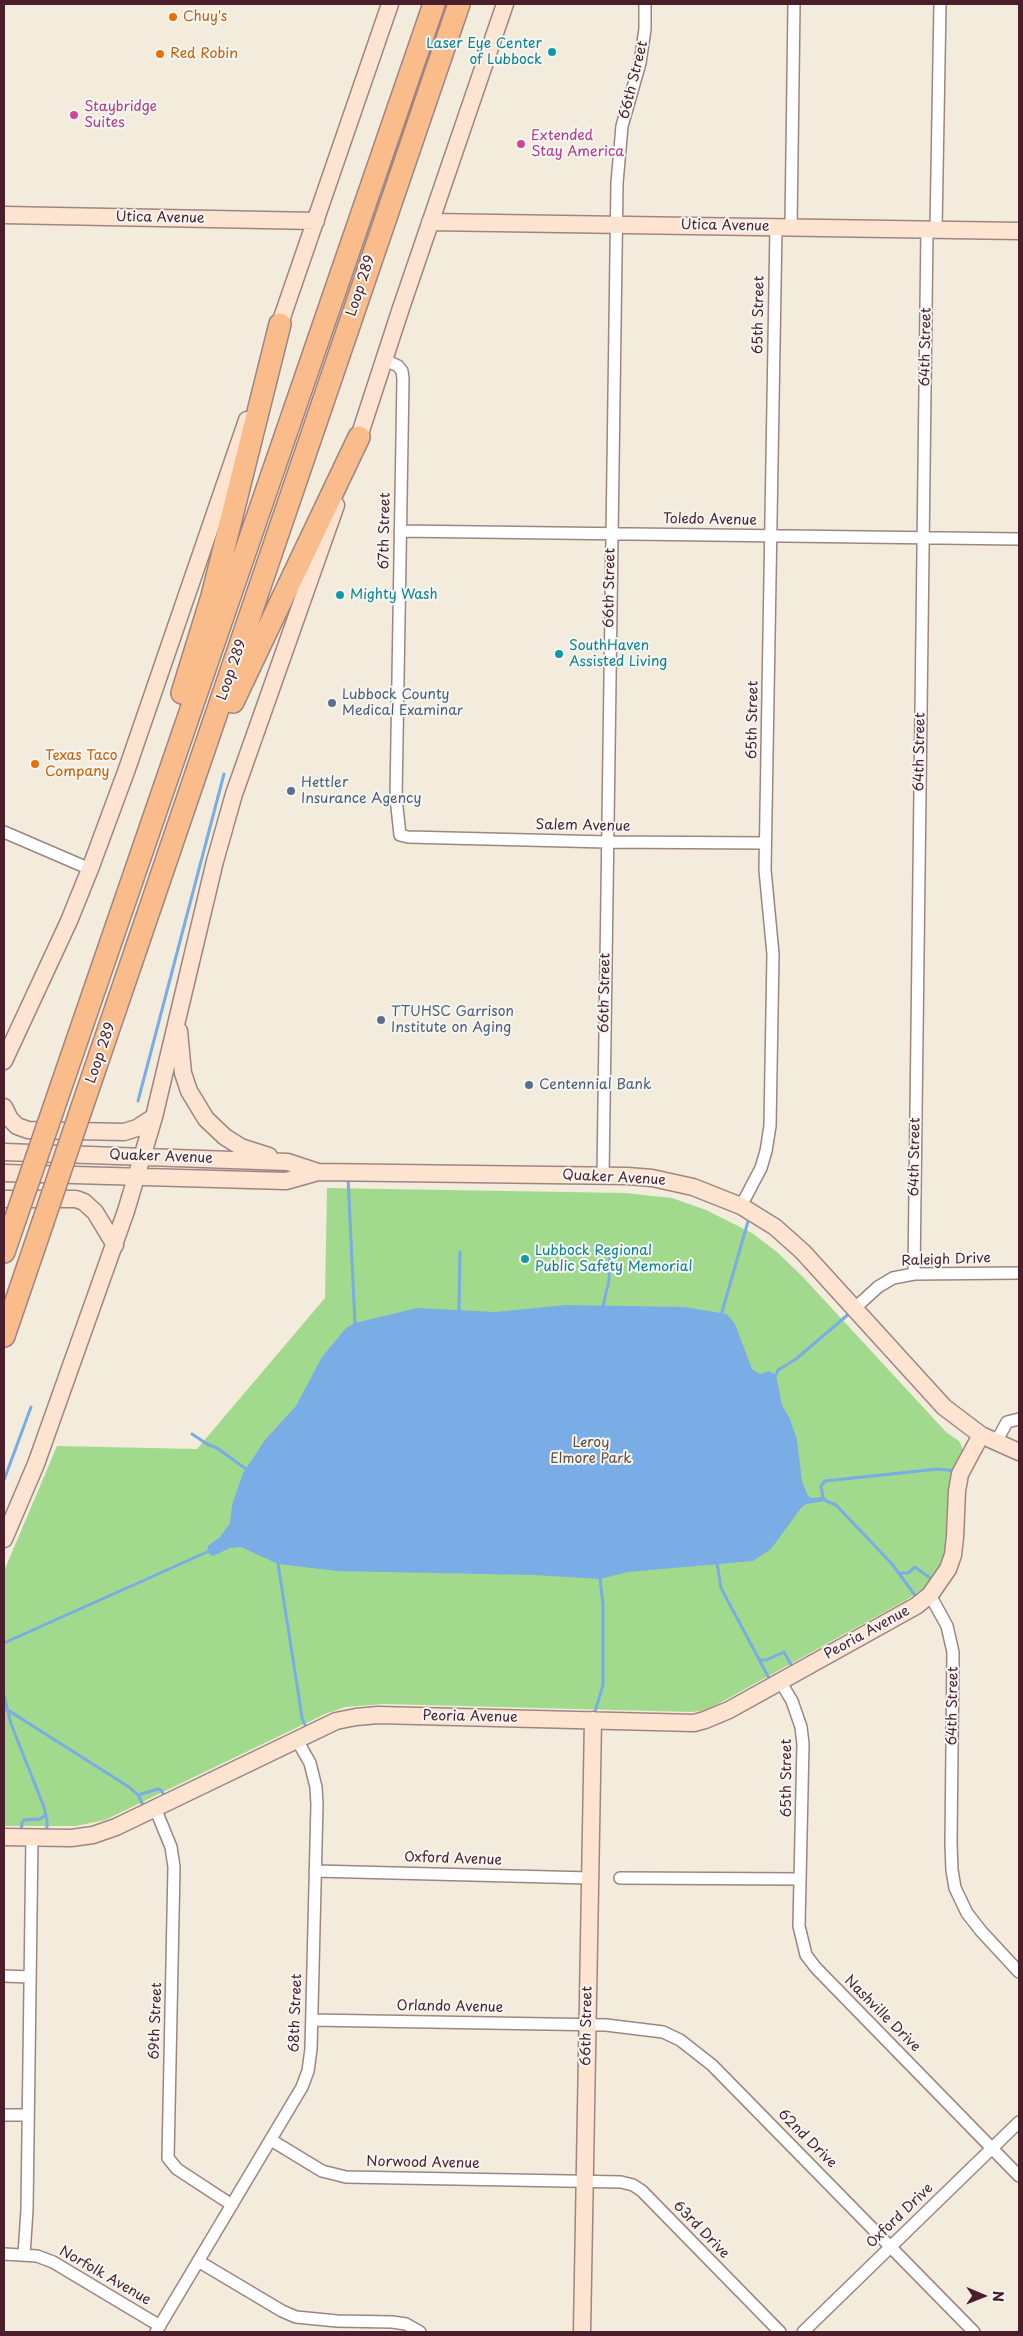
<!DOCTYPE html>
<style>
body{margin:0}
#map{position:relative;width:1023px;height:2336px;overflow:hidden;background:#f3ebdb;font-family:"Playpen Sans",sans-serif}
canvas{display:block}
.frame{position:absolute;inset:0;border:5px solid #4a1f2b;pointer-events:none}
.north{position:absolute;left:958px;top:2271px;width:50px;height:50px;-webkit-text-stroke:4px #f6f6f2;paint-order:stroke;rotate:91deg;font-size:14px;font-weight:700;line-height:20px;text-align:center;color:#4a1f2b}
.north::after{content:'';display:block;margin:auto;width:18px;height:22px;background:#4a1f2b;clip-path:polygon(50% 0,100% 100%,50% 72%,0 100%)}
</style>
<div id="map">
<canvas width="1023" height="2336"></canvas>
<div class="frame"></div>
<div class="north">N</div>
</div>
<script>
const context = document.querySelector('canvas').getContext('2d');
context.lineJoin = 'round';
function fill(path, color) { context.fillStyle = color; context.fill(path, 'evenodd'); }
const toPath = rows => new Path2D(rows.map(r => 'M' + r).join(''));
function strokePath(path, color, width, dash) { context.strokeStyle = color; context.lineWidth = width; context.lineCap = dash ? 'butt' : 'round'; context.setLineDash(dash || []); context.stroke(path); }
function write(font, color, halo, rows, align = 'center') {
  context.font = font + ' "Playpen Sans",sans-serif'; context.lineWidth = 4; context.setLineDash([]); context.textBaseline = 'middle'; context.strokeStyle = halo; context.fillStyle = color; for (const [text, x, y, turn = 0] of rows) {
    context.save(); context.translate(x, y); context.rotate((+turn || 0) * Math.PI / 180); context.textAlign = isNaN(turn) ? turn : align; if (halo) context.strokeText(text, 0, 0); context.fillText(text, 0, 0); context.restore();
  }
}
fill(toPath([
 [327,1188,625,1193,672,1198,706,1210,752,1233,777,1252,802,1276,946,1432,959,1441,962,1447,962,1453,952,1475,948,1490,947,1536,944,1554,940,1567,924,1588,906,1600,707,1710,692,1712,384,1704,345,1707,325,1714,105,1820,76,1826,4,1826,4,1571,57,1446,197,1449,325,1298]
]), '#a2da8d');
fill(toPath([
 [566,1305,684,1307,727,1314,735,1324,752,1369,760,1374,769,1371,776,1375,782,1405,790,1419,797,1440,802,1481,808,1496,812,1498,823,1497,826,1498,826,1501,806,1504,801,1508,771,1549,753,1561,628,1572,600,1579,533,1575,337,1571,278,1564,241,1547,230,1548,213,1556,207,1552,208,1546,220,1537,230,1523,232,1505,243,1473,265,1440,296,1406,322,1357,346,1328,355,1323,417,1308,495,1312]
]), '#7aace6');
strokePath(toPath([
 [138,1101,224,774],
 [348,1178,355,1323],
 [603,1306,609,1280,610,1249],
 [459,1310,460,1252],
 [722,1312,749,1218],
 [776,1375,778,1370,796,1359,851,1312],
 [192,1434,207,1444,217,1448,246,1469],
 [4,1480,31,1407],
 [823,1497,821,1486,825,1481,938,1469,956,1471],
 [826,1501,836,1505,892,1564,917,1598],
 [717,1563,721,1588,770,1680],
 [278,1564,298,1691,302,1718,307,1729],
 [901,1573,908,1573,915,1567,934,1581],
 [4,1643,207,1552],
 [760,1660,766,1660,784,1652,793,1668],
 [4,1695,11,1724,44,1807,47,1820,47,1832],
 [6,1709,129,1787,138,1795,144,1807],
 [594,1715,603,1685,603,1604,600,1579],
 [138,1795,158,1789,161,1790,165,1797],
 [21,1831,22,1823,24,1820,40,1819,46,1815]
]), '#7aace6', 3);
const street = toPath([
 [791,227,794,4],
 [936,229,940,4],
 [383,359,398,366,402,371,403,379,396,798,400,835,408,837,607,842,765,843],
 [400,531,1019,539],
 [4,832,90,869],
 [603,1176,617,183,622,126,640,63,645,29,645,4],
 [741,1206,761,1168,766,1151,770,1126,773,954,765,870,776,227],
 [914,1274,927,229],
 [855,1308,878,1287,893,1278,914,1274,1019,1273],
 [996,1442,1007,1422,1019,1419],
 [930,1595,947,1626,953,1652,951,1843,952,1870,955,1888,967,1913,981,1931,1019,1972],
 [780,1681,792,1701,801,1727,803,1744,799,1926,806,1955,816,1968,1019,2176],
 [155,1808,171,1847,174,1867,168,2158,177,2169,232,2205],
 [315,1871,590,1878],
 [620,1878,800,1879],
 [4,1976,30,1977],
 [312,2020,606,2025,663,2032,680,2040,712,2065,974,2332],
 [4,2115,28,2115],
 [271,2140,322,2171,346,2177,621,2182,633,2185,642,2191,780,2332],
 [4,2254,37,2256,53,2262,160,2326],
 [24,2255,27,2210,32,1837],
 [198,2261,282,2311,296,2317,337,2321,392,2322,406,2324,420,2332],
 [156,2332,302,2087,308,2071,311,2049,317,1804,316,1787,310,1763,297,1740],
 [803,2332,1019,2122]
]);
const secondary = toPath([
 [4,215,316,221],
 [430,222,1019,231],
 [276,335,390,4],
 [356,446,401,308,505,4],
 [179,1031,183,1073,189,1091,206,1119,225,1137,241,1147,269,1156],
 [4,1061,69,921,90,869,127,769,247,420],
 [4,1107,10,1119,17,1126,28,1130,124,1132,137,1128,154,1117],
 [4,1152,288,1162,318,1172,627,1176,652,1178,693,1187,741,1206,775,1227,803,1252,944,1407,981,1435,1019,1452],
 [4,1173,286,1181,318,1172],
 [4,1199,76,1199,84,1202,95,1212,115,1245],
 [4,1539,36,1464,126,1211,154,1117,215,861,234,794,336,505],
 [4,1837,71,1838,93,1835,116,1827,336,1721,356,1717,378,1715,694,1723,705,1720,729,1710,916,1606,930,1595,948,1569,953,1555,955,1537,957,1491,960,1474,981,1435],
 [582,2332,593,1720]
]);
const highway = toPath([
 [182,693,212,596,280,324],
 [233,702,359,437],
 [53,1110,434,4],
 [81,1110,459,4],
 [4,1252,15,1220],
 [4,1336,43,1222]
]);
strokePath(street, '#9e8583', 14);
strokePath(secondary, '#9e8583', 19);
strokePath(highway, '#9e8583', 24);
strokePath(street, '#fff', 11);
strokePath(secondary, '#fde4d0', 16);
strokePath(highway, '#f9bc8a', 21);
const highwayBridge = toPath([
 [15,1220,53,1110],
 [43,1222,81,1110]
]);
strokePath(highwayBridge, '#9e8583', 24, []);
strokePath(highwayBridge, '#f9bc8a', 21);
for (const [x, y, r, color] of [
 [173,17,5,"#e8710a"],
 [552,52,5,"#0f9aa8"],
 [160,54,5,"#e8710a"],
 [74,115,5,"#d1479c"],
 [521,144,5,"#d1479c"],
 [340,595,5,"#0f9aa8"],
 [559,654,5,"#0f9aa8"],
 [332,703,5,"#5c6f8a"],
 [35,764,5,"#e8710a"],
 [291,791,5,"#5c6f8a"],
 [381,1020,5,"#5c6f8a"],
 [529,1085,5,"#5c6f8a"],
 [525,1259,5,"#0f9aa8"]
]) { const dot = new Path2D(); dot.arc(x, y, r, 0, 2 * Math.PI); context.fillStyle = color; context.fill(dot); strokePath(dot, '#f6f6f2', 2); }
write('14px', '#c56008', '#f6f6f2', [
 ["Chuy's",183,17],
 ["Red Robin",170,54],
 ["Texas Taco",45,756],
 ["Company",45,772]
], 'left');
write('14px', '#0d838f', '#f6f6f2', [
 ["Laser Eye Center",542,44,"right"],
 ["of Lubbock",542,60,"right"],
 ["Mighty Wash",350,595],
 ["SouthHaven",569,646],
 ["Assisted Living",569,662],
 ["Lubbock Regional",535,1251],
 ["Public Safety Memorial",535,1267]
], 'left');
write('14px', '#4a1f2b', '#f6f6f2', [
 ["66th Street",634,80,-76],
 ["Utica Avenue",160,218,1],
 ["Utica Avenue",725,226,1],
 ["Loop 289",361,286,-72],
 ["65th Street",759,315,-89],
 ["64th Street",926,347,-89],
 ["Toledo Avenue",710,520,1],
 ["67th Street",385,531,-89],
 ["66th Street",610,588,-89],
 ["Loop 289",232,670,-71],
 ["65th Street",753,720,-89],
 ["64th Street",920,752,-89],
 ["Salem Avenue",583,826,1],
 ["66th Street",605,993,-89],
 ["Loop 289",101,1053,-71],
 ["Quaker Avenue",161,1157,2],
 ["64th Street",915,1157,-89],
 ["Quaker Avenue",614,1178,3],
 ["Raleigh Drive",946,1260,-2],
 ["Peoria Avenue",867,1633,-29],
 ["64th Street",953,1706,-89],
 ["Peoria Avenue",470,1717,1],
 ["65th Street",787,1778,-90],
 ["Oxford Avenue",453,1859,2],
 ["Orlando Avenue",450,2007,1],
 ["68th Street",296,2013,-88],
 ["Nashville Drive",882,2014,45],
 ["69th Street",156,2021,-88],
 ["66th Street",587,2026,-89],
 ["62nd Drive",807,2139,45],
 ["Norwood Avenue",423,2163,1],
 ["Oxford Drive",900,2216,-44],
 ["63rd Drive",701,2230,46],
 ["Norfolk Avenue",105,2276,30]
]);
write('14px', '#b23c85', '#f6f6f2', [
 ["Staybridge",84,107],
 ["Suites",84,123],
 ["Extended",531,136],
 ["Stay America",531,152]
], 'left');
write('14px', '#4e5e75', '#f6f6f2', [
 ["Lubbock County",342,695],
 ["Medical Examinar",342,711],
 ["Hettler",301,783],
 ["Insurance Agency",301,799],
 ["TTUHSC Garrison",391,1012],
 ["Institute on Aging",391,1028],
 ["Centennial Bank",539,1085]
], 'left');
write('14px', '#604e44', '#f6f6f2', [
 ["Leroy",591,1443],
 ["Elmore Park",591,1459]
]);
</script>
